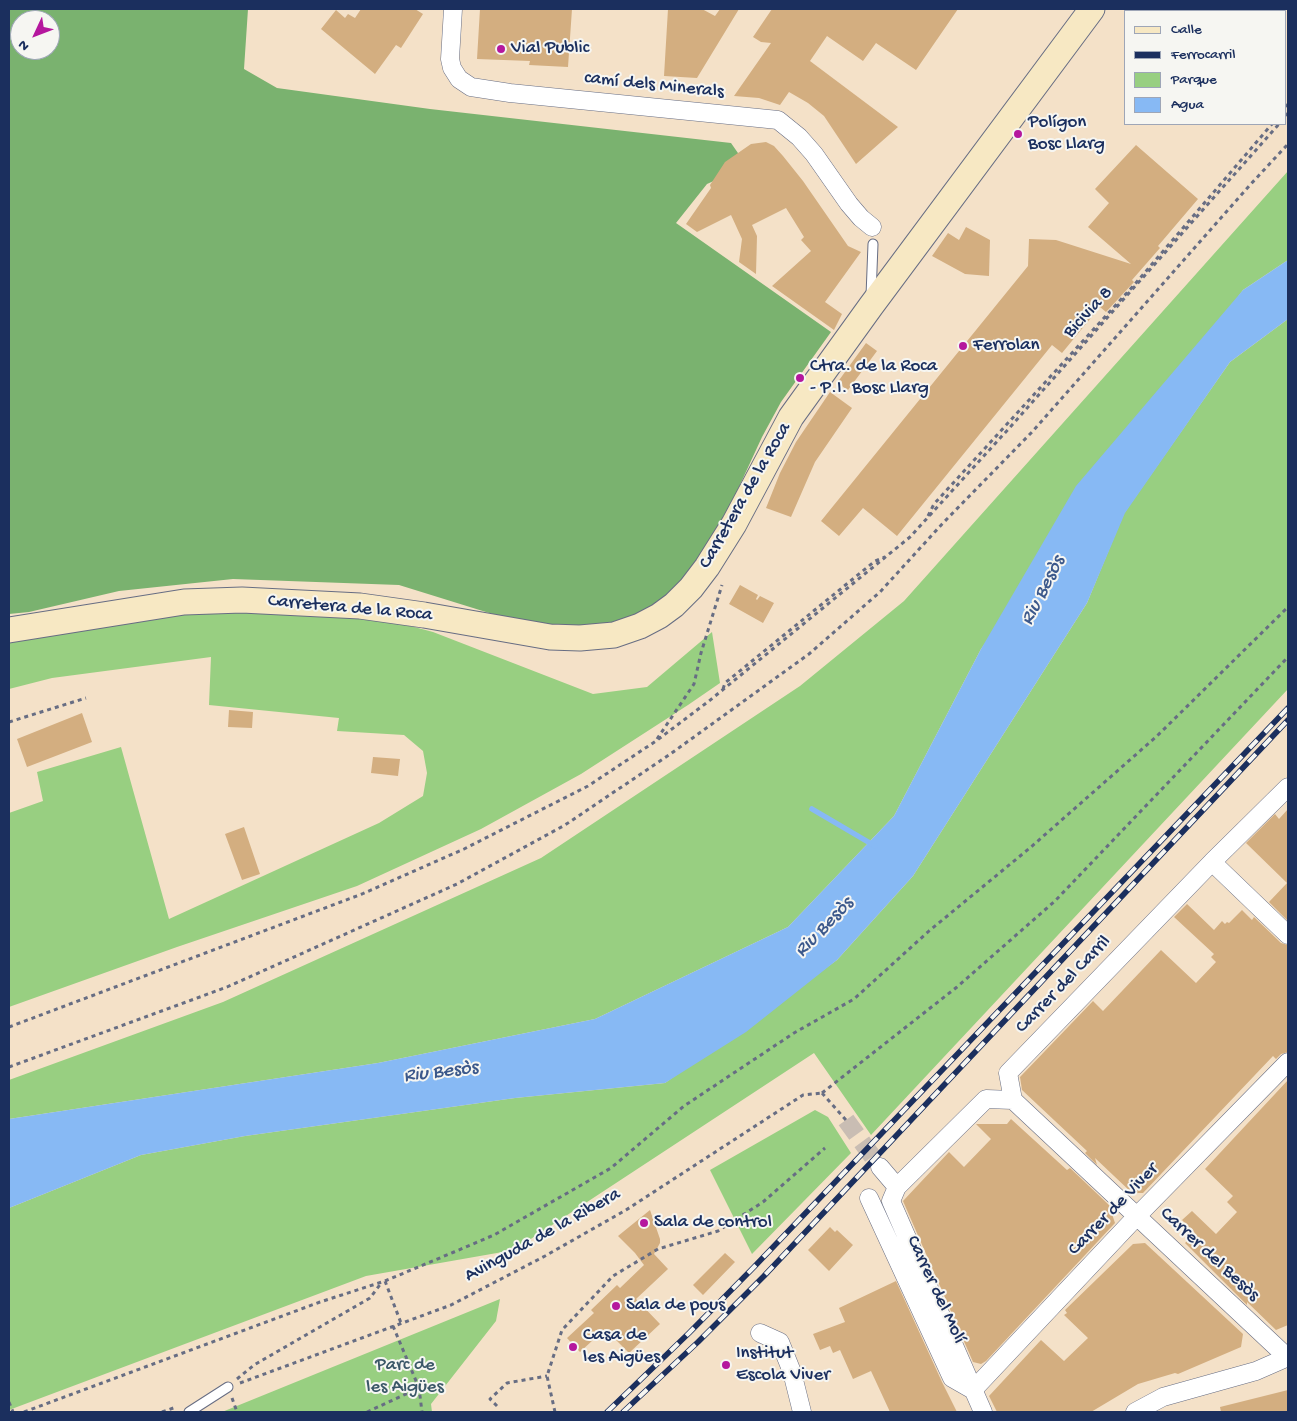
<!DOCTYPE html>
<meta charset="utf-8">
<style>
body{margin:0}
#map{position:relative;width:1297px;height:1421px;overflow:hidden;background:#f4e1c8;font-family:"Gochi Hand",sans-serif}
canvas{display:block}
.frame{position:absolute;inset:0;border:10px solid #1b2f5e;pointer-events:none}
.legend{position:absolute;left:1124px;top:10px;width:162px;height:115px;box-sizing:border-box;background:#f6f6f2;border:1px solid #9ea6b7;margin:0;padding:6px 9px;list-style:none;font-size:15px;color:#1b2f5e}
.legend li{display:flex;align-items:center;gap:10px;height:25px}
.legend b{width:25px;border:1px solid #9ea6b7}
.north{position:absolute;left:10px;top:10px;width:50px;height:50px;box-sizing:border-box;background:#f6f6f2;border:1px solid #9ea6b7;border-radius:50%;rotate:227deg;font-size:14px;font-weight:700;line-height:20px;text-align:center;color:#1b2f5e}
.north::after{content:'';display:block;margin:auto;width:18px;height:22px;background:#b5179e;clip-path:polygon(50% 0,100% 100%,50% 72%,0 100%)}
</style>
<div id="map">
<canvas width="1297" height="1421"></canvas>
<div class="frame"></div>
<ul class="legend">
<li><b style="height:6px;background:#f7e8c3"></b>Calle</li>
<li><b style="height:6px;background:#1b2f5e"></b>Ferrocarril</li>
<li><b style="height:14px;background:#98cf81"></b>Parque</li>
<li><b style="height:14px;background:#87b9f4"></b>Agua</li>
</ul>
<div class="north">N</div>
</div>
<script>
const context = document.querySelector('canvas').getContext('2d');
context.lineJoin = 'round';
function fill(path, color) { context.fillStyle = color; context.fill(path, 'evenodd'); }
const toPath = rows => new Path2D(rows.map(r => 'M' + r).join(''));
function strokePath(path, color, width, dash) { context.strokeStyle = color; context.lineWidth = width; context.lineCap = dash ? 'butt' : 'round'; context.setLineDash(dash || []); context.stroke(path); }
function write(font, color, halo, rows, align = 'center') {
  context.font = font + ' "Gochi Hand",sans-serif'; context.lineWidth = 4; context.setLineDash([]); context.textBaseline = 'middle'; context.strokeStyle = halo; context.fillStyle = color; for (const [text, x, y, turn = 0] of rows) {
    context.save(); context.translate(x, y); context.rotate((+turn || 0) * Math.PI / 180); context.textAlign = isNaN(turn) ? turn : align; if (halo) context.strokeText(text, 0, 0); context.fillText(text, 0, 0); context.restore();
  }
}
fill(toPath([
 [1288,171,1288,260,1243,290,981,649,894,816,788,927,595,1019,378,1063,9,1119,9,1080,223,1002,541,858,800,686,904,601],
 [1288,319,1288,689,871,1135,814,1053,514,1250,366,1276,9,1410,9,1208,141,1155,245,1136,515,1098,665,1083,837,960,913,876,1087,603,1124,513,1230,362],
 [186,610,384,619,433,632,593,694,647,687,712,632,720,683,688,705,581,774,481,829,357,886,177,947,9,1007,9,813,43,801,37,772,121,747,169,919,379,823,423,796,427,773,423,751,404,735,337,731,339,718,209,705,211,657,52,678,9,689,9,642],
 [815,1110,828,1117,851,1153,752,1254,710,1170],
 [500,1299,496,1321,431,1404,432,1412,222,1412]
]), '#98cf81');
fill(toPath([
 [9,9,248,9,244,69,277,88,430,109,731,143,747,166,707,184,676,223,831,332,781,402,762,437,714,541,662,619,602,648,399,585,233,579,119,591,29,612,9,614],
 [20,20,50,20,50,50,20,50]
]), '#7ab26f');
fill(toPath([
 [1288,260,1288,319,1230,362,1125,513,1087,603,913,876,837,960,746,1032,665,1083,515,1098,245,1136,141,1155,9,1208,9,1119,378,1063,595,1019,788,927,894,816,981,649,1076,486,1243,290]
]), '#87b9f4');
strokePath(toPath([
 [812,809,875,846]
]), '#87b9f4', 5.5);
fill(toPath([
 [361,9,415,9,423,14,401,48,396,45,375,74,321,29,336,10,345,18,348,14,355,18],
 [480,9,572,9,568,67,529,65,530,61,477,59],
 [668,9,702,9,715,16,720,9,739,9,697,78,664,76],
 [772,9,958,9,916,70,876,43,863,61,827,36,810,61,898,127,856,164,824,116,808,103,789,92,780,105,759,98,734,96,771,43,761,42,753,37],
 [766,142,774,146,783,156,803,181,848,246,861,252,825,302,842,314,834,330,772,286,811,251,801,240,804,237,786,208,752,225,757,236,756,274,739,262,742,239,731,215,697,232,686,224,711,188,710,185,725,162,751,144],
 [1136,145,1198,199,1158,246,1160,248,1132,280,1134,282,1106,312,1100,307,1062,353,1052,345,897,536,863,508,839,536,821,521,1028,266,1029,239,1056,240,1131,264,1088,227,1109,203,1095,189],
 [966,227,990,240,989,276,965,274,932,256,948,233,959,240],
 [866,343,877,351,848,390,837,383],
 [830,392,852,408,815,462,791,517,766,508,780,473,796,442],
 [740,585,758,595,756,599,757,600,760,596,774,603,763,623,729,604],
 [229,710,253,712,252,728,228,727],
 [82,713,92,742,27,767,17,739],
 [373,757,400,759,398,776,371,773],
 [1288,809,1288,921,1269,902,1287,883,1246,843,1275,814,1279,819],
 [244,827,260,874,242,880,225,834],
 [1187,904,1214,930,1222,921,1225,924,1227,922,1229,923,1242,910,1252,920,1254,917,1281,943,1288,945,1288,1052,1281,1054,1276,1059,1273,1056,1143,1193,1132,1193,1095,1158,1097,1165,1085,1153,1087,1151,1022,1090,1020,1077,1093,1001,1103,1011,1161,950,1196,983,1216,962,1211,957,1214,954,1174,917],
 [1288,1080,1288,1325,1276,1330,1247,1302,1247,1305,1185,1243,1195,1233,1182,1220,1192,1211,1216,1234,1237,1212,1227,1202,1233,1196,1205,1169],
 [1011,1119,1067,1170,1070,1168,1109,1205,1115,1223,986,1361,981,1364,973,1362,903,1201,949,1152,964,1167,991,1139,976,1124,1007,1124],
 [650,1210,660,1239,660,1243,654,1254,668,1269,636,1299,660,1324,629,1353,605,1329,580,1352,567,1338,594,1313,591,1310,617,1285,620,1288,644,1265,635,1253,618,1236],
 [830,1227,835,1232,837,1230,853,1245,829,1271,808,1250],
 [1145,1243,1243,1334,1241,1347,1178,1374,1175,1373,1138,1384,1091,1412,997,1412,989,1396,1041,1340,1064,1361,1088,1338,1064,1315,1067,1313,1065,1310,1133,1244],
 [725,1253,735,1262,703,1295,693,1285],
 [896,1281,942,1382,957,1412,890,1412,871,1371,853,1379,840,1350,833,1353,830,1346,820,1350,813,1334,845,1322,839,1308],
 [1288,1390,1288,1412,1221,1412,1220,1407]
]), '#d3ae80');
strokePath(toPath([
 [846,1120,880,1167]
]), '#c9bdb3', 18, [18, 9]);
const lane = toPath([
 [871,296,873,244],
 [189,1412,228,1387]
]);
const street = toPath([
 [453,9,450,59,452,68,459,79,471,87,510,93,778,120,799,137,814,154,849,204,861,218,872,227],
 [1212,862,1288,935],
 [1013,1100,1008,1073,1212,862,1288,787],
 [1013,1100,1288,1358],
 [880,1167,897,1187],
 [869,1198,952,1378,973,1390],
 [760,1333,780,1342,792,1372,802,1412],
 [973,1390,1137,1216,1288,1062],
 [983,1412,891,1201,897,1187,986,1099,1013,1100],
 [1135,1412,1163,1397,1256,1371,1288,1357]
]);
const secondary = toPath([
 [9,630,184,602,242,600,360,606,424,615,550,637,580,638,614,635,640,626,659,616,674,605,691,588,707,567,734,524,791,417,871,306,1092,9]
]);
strokePath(lane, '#676d83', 11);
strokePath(street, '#676d83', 19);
strokePath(secondary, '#676d83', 27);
strokePath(toPath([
 [1286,107,1288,104],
 [1286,116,1288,113],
 [928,516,934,504,1135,284,1272,124],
 [723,689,725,683,875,561,885,557],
 [9,722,86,698],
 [657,739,694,684,701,653,722,585],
 [9,1027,362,894,464,849,588,786,656,741,709,701,910,537,1013,424,1279,124],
 [9,1067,227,987,457,884,565,825,669,755,809,654,880,592,943,523,1032,432,1250,185,1288,144],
 [822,1093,957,987,1055,901,1288,657],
 [822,1093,846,1120],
 [385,1281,401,1323],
 [393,1326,419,1388],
 [237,1379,254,1365,370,1298,382,1282],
 [240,1383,451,1305,545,1256,626,1210,803,1095,822,1093],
 [232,1398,237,1412],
 [9,1402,13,1412],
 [497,1406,490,1399,507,1383,547,1376],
 [24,1412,320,1302,385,1281,454,1252,494,1235,611,1168,684,1106,794,1033,854,999,929,931,1031,847,1157,736,1288,607],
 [162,1412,176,1407],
 [367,1412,419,1388,422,1412],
 [555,1412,547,1376,562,1330,613,1276,658,1249,718,1231,763,1202,825,1148]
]), '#676d83', 3, [4, 4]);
strokePath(lane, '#fff', 9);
strokePath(street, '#fff', 18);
strokePath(secondary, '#f7e8c3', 25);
const rail = toPath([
 [607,1412,689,1333,754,1267,1288,708],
 [623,1412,698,1342,764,1276,1288,720]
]);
strokePath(rail, '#1b2f5e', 5.5);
strokePath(rail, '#f6f6f2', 4, [11]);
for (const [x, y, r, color] of [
 [501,49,5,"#b5179e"],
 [1018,134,5,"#b5179e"],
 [963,346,5,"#b5179e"],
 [800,378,5,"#b5179e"],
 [644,1223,5,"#b5179e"],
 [616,1306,5,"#b5179e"],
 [573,1347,5,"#b5179e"],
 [726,1365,5,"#b5179e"]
]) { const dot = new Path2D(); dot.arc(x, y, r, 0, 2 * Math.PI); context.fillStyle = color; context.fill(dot); strokePath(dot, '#f6f6f2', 2); }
write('19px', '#1b2f5e', '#f6f6f2', [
 ["Vial Public",511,49],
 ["Polígon",1028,123],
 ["Bosc Llarg",1028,145],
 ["Ferrolan",973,346],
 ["Ctra. de la Roca",810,367],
 ["- P.I. Bosc Llarg",810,389],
 ["Sala de control",654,1223],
 ["Sala de pous",626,1306],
 ["Casa de",583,1336],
 ["les Aigües",583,1358],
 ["Institut",736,1354],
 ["Escola Viver",736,1376]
], 'left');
write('19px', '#1b2f5e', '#f6f6f2', [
 ["camí dels Minerals",654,86,6],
 ["Bicivia 8",1089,313,-47],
 ["Carretera de la Roca",746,496,-60],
 ["Carretera de la Roca",350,609,5],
 ["Carrer del Carril",1064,985,-46],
 ["Carrer de Viver",1114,1210,-46],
 ["Avinguda de la Ribera",543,1236,-29],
 ["Carrer del Besòs",1209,1255,43],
 ["Carrer del Molí",935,1290,65]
]);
write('19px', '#3a5767', '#f6f6f2', [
 ["Parc de",405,1366],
 ["les Aigües",405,1388]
]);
write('italic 20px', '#3b588b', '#f6f6f2', [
 ["Riu Besòs",1044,591,-63],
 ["Riu Besòs",825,928,-46],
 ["Riu Besòs",441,1073,-7]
]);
</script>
